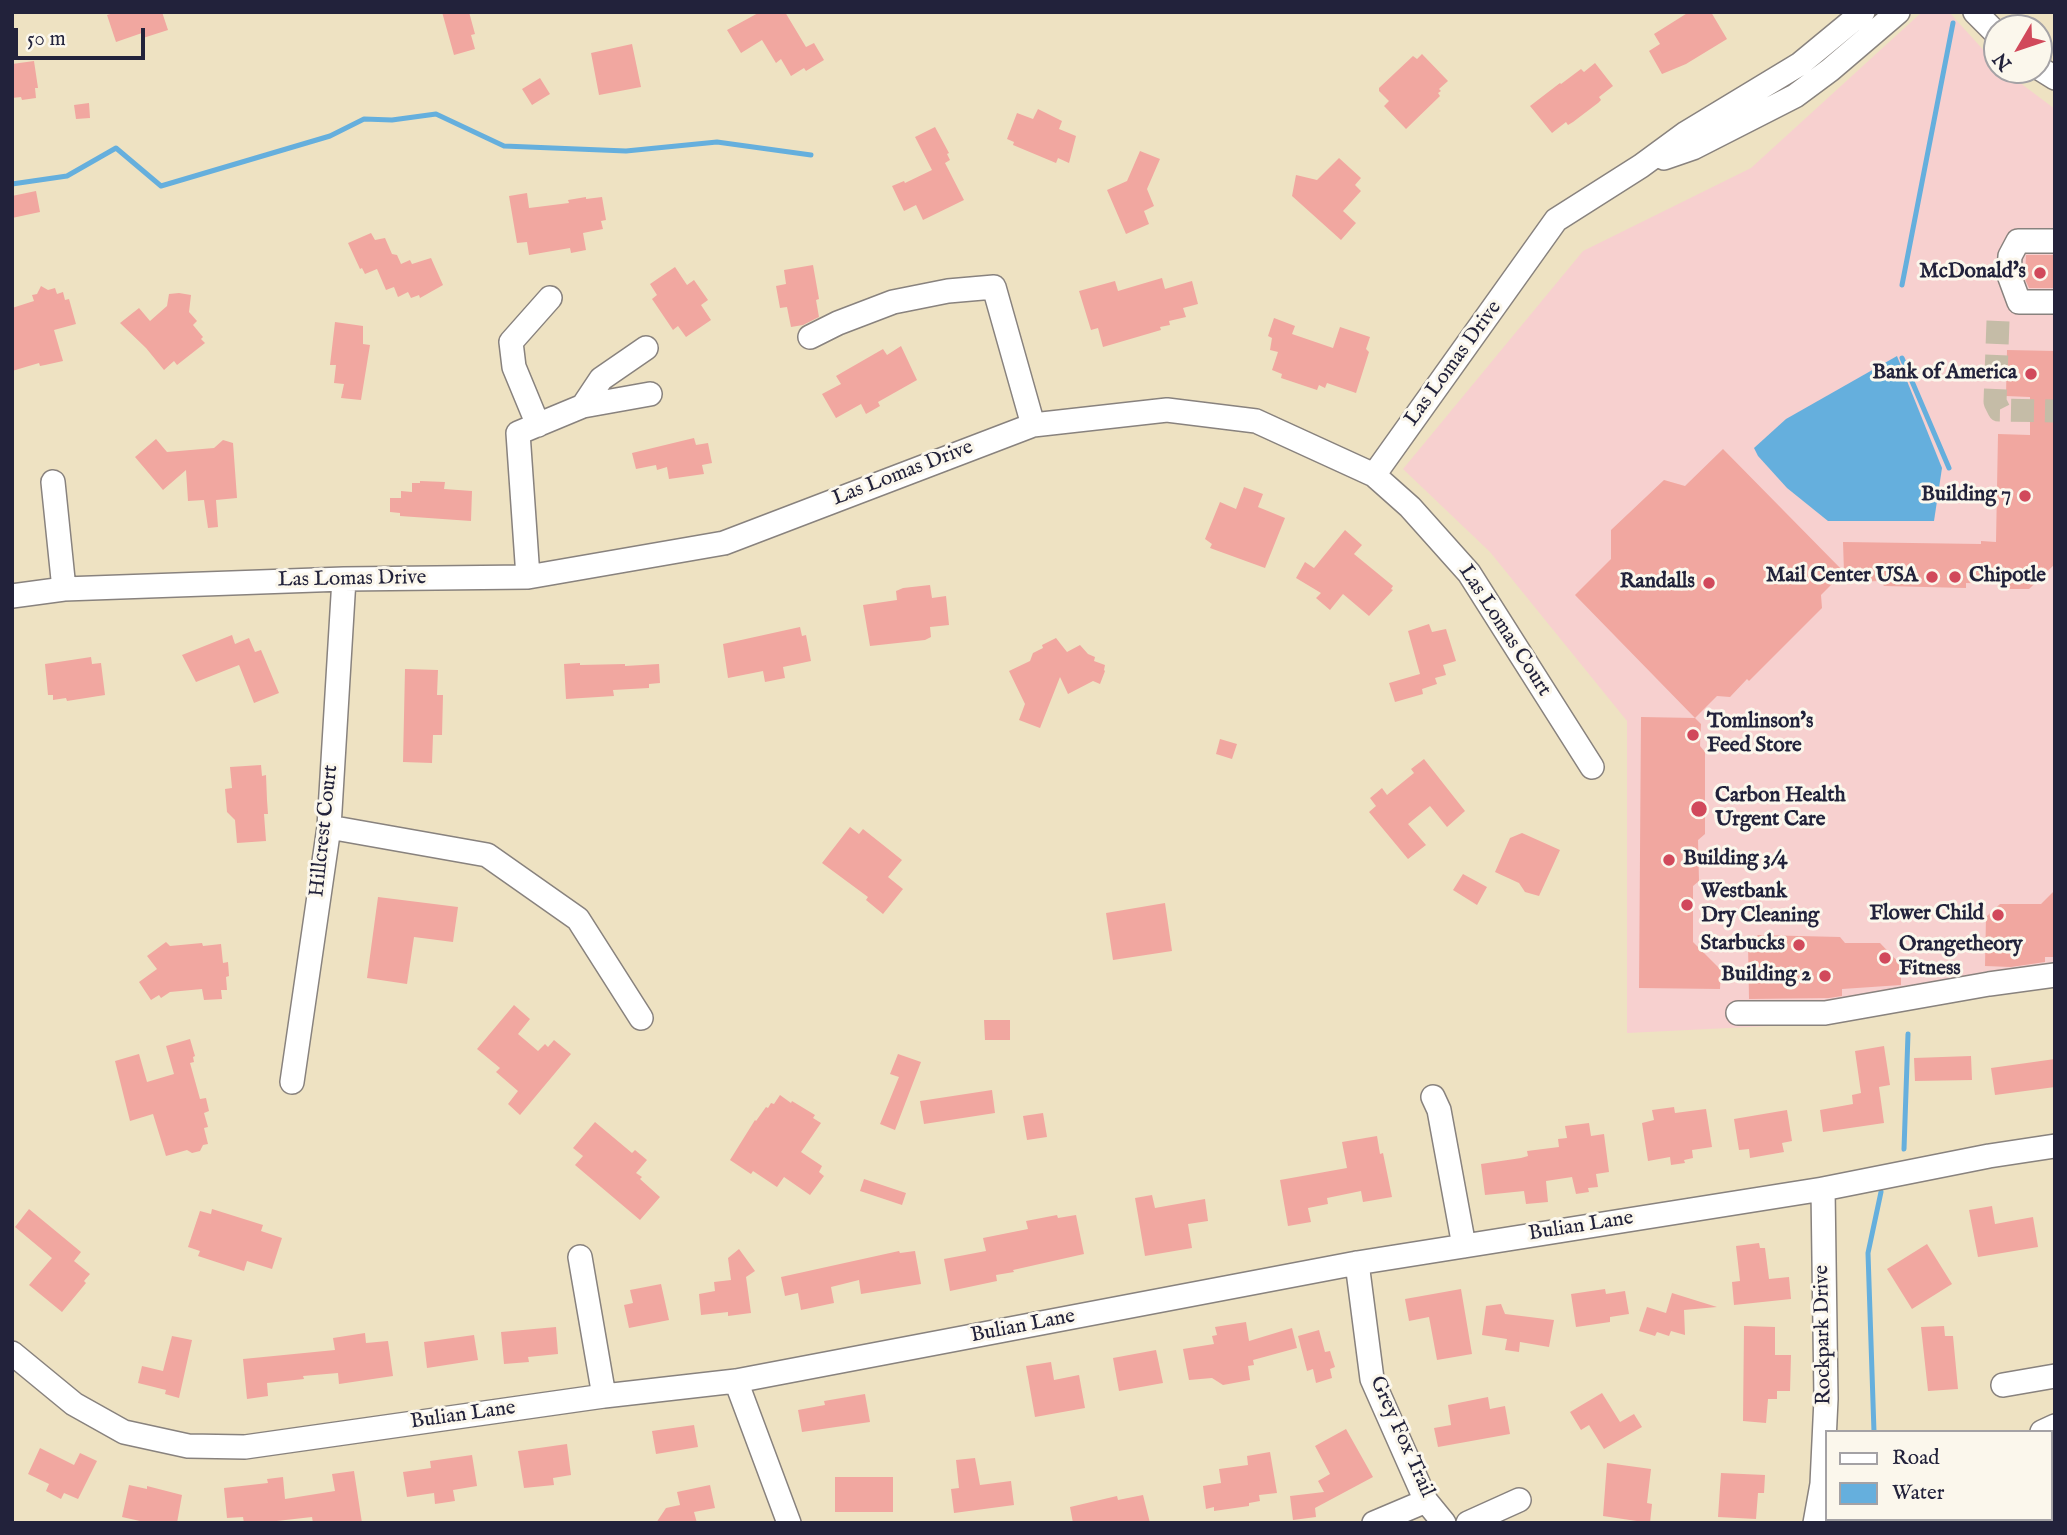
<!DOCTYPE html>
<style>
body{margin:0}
#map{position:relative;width:2067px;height:1535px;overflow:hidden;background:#eee2c2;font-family:"IM FELL English",serif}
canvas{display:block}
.frame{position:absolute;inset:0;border:14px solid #22223b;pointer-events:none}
.legend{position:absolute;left:1825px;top:1430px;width:228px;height:91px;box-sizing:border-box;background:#fbf7ec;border:2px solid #a4a2a5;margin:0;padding:9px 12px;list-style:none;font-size:21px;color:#22223b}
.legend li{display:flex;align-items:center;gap:14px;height:35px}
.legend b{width:35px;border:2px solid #a4a2a5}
.north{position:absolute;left:1983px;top:14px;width:70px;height:70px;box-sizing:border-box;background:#fbf7ec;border:2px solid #a4a2a5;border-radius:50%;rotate:231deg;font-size:19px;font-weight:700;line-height:28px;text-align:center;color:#22223b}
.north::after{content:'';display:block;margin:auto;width:24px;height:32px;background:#d1495b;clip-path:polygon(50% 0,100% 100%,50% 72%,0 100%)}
.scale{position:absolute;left:14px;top:28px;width:131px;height:32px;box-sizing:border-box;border:4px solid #22223b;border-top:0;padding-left:9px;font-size:21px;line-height:24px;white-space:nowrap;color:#22223b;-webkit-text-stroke:5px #fbf7ec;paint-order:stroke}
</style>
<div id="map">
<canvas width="2067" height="1535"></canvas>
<div class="frame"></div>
<ul class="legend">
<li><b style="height:9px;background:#fff"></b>Road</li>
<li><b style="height:19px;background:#65afdd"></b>Water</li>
</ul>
<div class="north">N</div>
<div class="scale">50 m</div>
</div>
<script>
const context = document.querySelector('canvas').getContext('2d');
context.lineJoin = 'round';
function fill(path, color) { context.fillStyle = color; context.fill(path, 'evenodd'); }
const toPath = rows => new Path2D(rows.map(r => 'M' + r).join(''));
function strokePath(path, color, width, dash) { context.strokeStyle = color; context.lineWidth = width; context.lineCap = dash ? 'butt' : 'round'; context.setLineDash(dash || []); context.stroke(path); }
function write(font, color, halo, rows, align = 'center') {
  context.font = font + ' "IM FELL English",serif'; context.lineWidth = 6; context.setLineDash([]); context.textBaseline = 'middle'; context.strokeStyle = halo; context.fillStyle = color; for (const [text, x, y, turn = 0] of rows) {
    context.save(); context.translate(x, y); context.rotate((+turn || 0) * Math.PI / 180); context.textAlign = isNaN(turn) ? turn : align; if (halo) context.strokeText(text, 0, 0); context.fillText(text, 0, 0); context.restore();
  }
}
fill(toPath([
 [1922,12,1949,12,1997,65,1997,70,2003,70,2055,109,2055,974,1831,1023,1627,1033,1627,721,1490,552,1403,469,1583,251,1751,168]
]), '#f7d0cf');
fill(toPath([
 [1897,356,1942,468,1934,521,1828,521,1787,488,1758,456,1754,448,1786,419]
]), '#65afdd');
strokePath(toPath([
 [12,184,67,176,116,148,161,186,330,136,364,119,392,120,436,114,504,146,626,151,717,142,811,155],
 [1902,285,1953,23],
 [1902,358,1949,468],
 [1904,1149,1908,1034],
 [1874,1432,1868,1253,1881,1192],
 [1844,1523,1846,1519]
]), '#65afdd', 5);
fill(toPath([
 [117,12,162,12,168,30,143,38,142,33,116,42,107,15],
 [442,12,469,12,475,34,471,35,475,49,454,55],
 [760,12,785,12,806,47,814,43,824,60,806,71,804,68,791,76,781,59,776,63,762,40,741,53,727,30],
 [1689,12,1711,12,1727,39,1686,64,1662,74,1649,51,1660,44,1654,34],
 [632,44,641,87,599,95,591,53],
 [1422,54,1448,81,1439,89,1441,91,1438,93,1440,96,1406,129,1384,106,1389,101,1379,91,1379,88,1413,56,1417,59],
 [34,61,38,88,35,88,36,98,22,100,21,97,12,98,12,64],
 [1595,63,1613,86,1599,97,1601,100,1598,103,1573,122,1568,125,1566,122,1552,133,1530,106,1560,83,1561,84,1581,69,1584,72],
 [540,78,550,94,532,105,522,89],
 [89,103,90,118,76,119,74,105],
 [1038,109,1062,121,1059,129,1076,136,1069,163,1058,158,1056,163,1013,145,1014,142,1007,139,1017,113,1033,119],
 [935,127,949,153,947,154,950,160,945,163,964,200,923,220,916,205,904,211,892,186,904,181,905,183,932,170,915,137],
 [1140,151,1160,159,1147,189,1154,206,1144,211,1149,224,1126,234,1107,190,1127,181],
 [1339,158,1361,178,1355,185,1361,191,1343,211,1356,223,1341,240,1292,196,1296,175,1317,180],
 [36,191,40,212,12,218,12,196],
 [527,193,529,208,569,203,568,200,586,197,586,199,602,197,606,220,601,221,603,229,583,233,586,250,571,253,570,248,529,255,527,242,517,243,509,196],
 [371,233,375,240,385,238,392,254,397,255,401,264,410,260,412,264,431,258,443,285,420,298,419,295,411,298,408,292,398,297,394,287,386,290,377,269,365,274,362,268,360,269,348,243],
 [2026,255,2055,255,2055,288,2029,288,2025,279],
 [813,265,819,299,816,300,819,317,803,325,791,327,787,307,780,308,776,286,786,284,784,270],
 [675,267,687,285,694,280,708,300,701,305,711,320,686,337,678,326,673,330,652,299,657,295,650,284],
 [1162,278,1165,289,1192,281,1198,304,1183,308,1186,317,1169,321,1170,325,1160,327,1161,330,1103,347,1098,328,1091,330,1079,291,1115,281,1118,291],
 [41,286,48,290,55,288,57,294,63,292,65,300,69,299,76,324,54,330,63,361,45,365,40,366,39,363,12,371,12,308,34,301,32,295,37,294],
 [179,293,191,295,189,312,197,321,193,325,203,337,201,339,205,343,177,365,174,361,164,370,146,348,120,323,139,308,150,321,167,306,169,294],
 [1274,318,1295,326,1292,334,1333,348,1340,327,1370,337,1366,349,1369,352,1356,393,1327,383,1325,388,1319,385,1317,390,1281,378,1282,374,1272,370,1278,352,1270,350,1272,338,1268,336],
 [335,322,363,326,363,344,370,345,361,400,341,398,344,384,334,383,336,365,330,365],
 [901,346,917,380,878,402,880,406,866,414,861,404,836,418,822,394,841,384,836,376,883,349,887,355],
 [2007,350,2055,351,2055,564,2029,589,2009,589,2004,584,1966,583,1966,588,1884,586,1880,581,1852,582,1844,572,1843,542,1981,544,1981,541,1996,542,1998,434,2030,435,2030,397,2006,396],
 [694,438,696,445,708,443,712,463,702,465,704,474,669,479,667,467,657,470,656,465,636,469,632,453],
 [156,439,167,452,214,448,223,440,233,443,237,498,216,500,218,527,208,528,204,500,188,501,186,470,163,490,135,457],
 [1723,449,1844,572,1821,595,1822,608,1749,681,1747,679,1730,697,1717,696,1695,718,1575,595,1611,559,1611,530,1664,480,1685,486],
 [420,481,445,482,444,489,472,491,471,521,400,516,400,513,390,512,390,498,401,498,401,491,412,492,412,483,420,483],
 [1244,487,1263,494,1258,507,1285,518,1265,568,1210,548,1212,544,1205,539,1220,502,1236,509],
 [1345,530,1362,545,1354,554,1393,586,1391,589,1393,590,1369,616,1343,594,1330,610,1316,598,1321,593,1296,578,1305,562,1314,568],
 [930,585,932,598,946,596,949,625,930,627,931,637,925,640,870,646,863,605,897,600,896,591,903,588],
 [1429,624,1432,632,1446,629,1456,661,1443,665,1446,675,1435,678,1437,684,1422,689,1423,694,1395,702,1389,683,1420,674,1408,631],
 [800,627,802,636,806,635,811,661,783,667,785,678,765,682,763,671,728,678,723,644],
 [232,635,235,644,249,638,255,652,261,650,279,693,254,703,239,665,196,682,182,655],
 [1056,638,1067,652,1080,645,1088,654,1095,657,1094,661,1105,665,1104,670,1105,671,1100,684,1093,681,1068,694,1060,677,1040,728,1019,720,1025,704,1009,671,1030,661,1033,653,1043,648,1042,645],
 [91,657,92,664,101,663,105,695,67,701,66,698,53,700,53,695,48,695,45,664],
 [580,663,580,665,625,664,625,666,659,664,660,683,649,684,649,688,613,690,614,696,566,699,564,664],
 [405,669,438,670,437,695,443,695,442,735,433,735,432,763,403,762],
 [1641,717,1695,718,1701,724,1700,746,1705,752,1705,834,1698,840,1699,881,1693,886,1693,942,1721,970,1720,989,1639,988],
 [1220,739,1237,744,1232,759,1216,754],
 [1424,759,1465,811,1447,827,1430,806,1408,824,1426,845,1408,859,1369,812,1376,806,1370,798,1382,788,1387,795,1414,773,1411,769],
 [261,765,262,776,266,775,267,800,268,814,264,814,266,841,237,843,235,820,227,812,225,789,232,788,230,767],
 [850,827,859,834,863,829,902,860,888,877,903,889,883,914,866,900,868,897,822,863],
 [1522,833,1560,850,1539,896,1525,892,1519,883,1495,872,1510,838],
 [1463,874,1487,887,1477,905,1453,890],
 [2055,890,2055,957,2045,957,2045,962,2011,967,1985,966,1986,917,2000,904,2041,904],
 [378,897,458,907,453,942,414,937,407,984,367,978],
 [1165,903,1172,951,1113,960,1106,913],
 [1758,935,1840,937,1845,943,1880,943,1901,965,1901,985,1842,989,1842,996,1829,998,1749,999,1748,944],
 [166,942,170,946,202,943,203,946,221,944,223,963,228,962,229,976,226,977,227,990,221,990,222,999,204,1000,202,989,170,992,161,998,159,995,151,1000,139,982,157,969,147,956],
 [514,1005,530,1019,518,1034,538,1051,545,1044,548,1047,554,1040,571,1054,520,1115,508,1104,518,1091,496,1072,500,1068,477,1049],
 [984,1020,1010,1020,1010,1040,985,1040],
 [190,1039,195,1056,193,1057,194,1062,190,1063,200,1099,206,1098,209,1111,204,1113,208,1127,204,1128,208,1144,203,1145,200,1151,192,1153,187,1150,166,1156,153,1114,130,1121,115,1061,139,1054,147,1082,174,1074,166,1046],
 [1884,1046,1890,1085,1879,1087,1884,1123,1823,1132,1820,1110,1853,1104,1852,1095,1861,1093,1855,1051],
 [898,1054,921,1062,895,1130,880,1124,899,1077,890,1074],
 [1971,1056,1972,1080,1915,1081,1914,1058],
 [2055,1059,2055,1087,1995,1095,1991,1068],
 [992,1090,995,1113,924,1124,920,1101],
 [780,1095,791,1103,792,1101,815,1115,813,1118,821,1123,801,1152,822,1166,819,1172,824,1176,810,1195,784,1177,777,1187,753,1171,751,1174,730,1160,755,1120,756,1121,766,1107,768,1108,771,1103,774,1104],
 [1674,1107,1675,1113,1706,1109,1712,1147,1692,1150,1693,1158,1684,1160,1685,1163,1671,1165,1670,1157,1648,1161,1642,1123,1654,1120,1652,1110],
 [1787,1110,1792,1141,1782,1143,1784,1152,1750,1158,1749,1149,1739,1150,1734,1119],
 [1043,1113,1047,1137,1027,1140,1023,1116],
 [595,1122,632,1153,635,1150,647,1160,636,1173,642,1177,640,1179,660,1197,640,1220,575,1165,583,1156,573,1148],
 [1589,1123,1591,1136,1604,1134,1609,1172,1596,1174,1598,1187,1588,1188,1589,1192,1576,1194,1572,1177,1546,1181,1548,1202,1526,1204,1524,1191,1485,1195,1481,1164,1521,1158,1528,1156,1527,1151,1559,1147,1558,1139,1567,1138,1565,1126],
 [1377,1136,1380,1154,1383,1153,1392,1197,1363,1202,1361,1191,1327,1198,1328,1204,1308,1208,1311,1222,1288,1226,1280,1180,1347,1168,1342,1142],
 [864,1179,906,1193,902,1205,860,1191],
 [1152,1195,1155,1208,1205,1199,1208,1221,1188,1224,1192,1248,1145,1256,1135,1198],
 [1992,1206,1995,1224,2033,1217,2038,1247,1978,1257,1969,1210],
 [29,1209,81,1252,74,1261,90,1274,84,1281,86,1283,62,1312,29,1285,52,1258,15,1227],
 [212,1209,263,1225,261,1231,282,1238,272,1269,247,1261,244,1271,198,1256,200,1251,188,1247,200,1211,211,1214],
 [1057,1215,1058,1218,1076,1215,1084,1254,1013,1270,1014,1272,996,1275,997,1281,950,1291,944,1259,986,1251,983,1238,1028,1229,1026,1221],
 [1759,1243,1760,1248,1765,1248,1769,1279,1789,1277,1791,1299,1734,1305,1732,1282,1740,1281,1736,1246],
 [1927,1244,1952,1284,1912,1309,1887,1269],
 [739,1249,755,1271,746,1277,751,1313,728,1316,728,1312,701,1315,699,1294,715,1291,714,1282,731,1280,728,1258],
 [899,1251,900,1253,915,1251,921,1284,861,1294,859,1280,831,1287,834,1303,801,1310,798,1293,785,1296,781,1277],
 [661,1284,669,1320,629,1328,624,1305,633,1303,630,1290],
 [1461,1289,1472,1354,1437,1360,1429,1317,1409,1321,1405,1299],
 [1605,1289,1606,1294,1625,1291,1629,1314,1610,1317,1610,1322,1576,1327,1571,1294],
 [1672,1293,1717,1307,1684,1310,1685,1335,1671,1331,1669,1336,1657,1332,1655,1336,1639,1331,1647,1307,1666,1313],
 [1501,1304,1505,1314,1554,1320,1549,1347,1520,1342,1519,1352,1505,1350,1507,1339,1482,1335,1486,1306],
 [1246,1322,1249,1341,1292,1328,1297,1348,1253,1360,1254,1365,1248,1366,1250,1380,1223,1385,1212,1378,1189,1380,1183,1349,1214,1344,1212,1336,1217,1335,1215,1327],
 [1744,1326,1775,1327,1775,1355,1791,1355,1790,1391,1777,1391,1777,1399,1768,1399,1766,1423,1743,1421],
 [1944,1326,1945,1336,1953,1336,1958,1389,1928,1391,1921,1327],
 [556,1327,558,1354,528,1357,529,1362,504,1364,501,1332],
 [1319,1330,1325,1352,1330,1351,1335,1367,1330,1369,1332,1378,1316,1383,1313,1369,1307,1371,1298,1336],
 [365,1333,366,1343,388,1341,393,1376,339,1384,338,1373,303,1376,304,1379,267,1383,268,1396,247,1399,243,1359,335,1350,333,1338],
 [474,1335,478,1360,427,1368,424,1342],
 [172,1336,192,1340,179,1398,165,1394,166,1390,138,1383,142,1366,163,1371],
 [1156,1350,1163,1383,1119,1391,1113,1358],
 [1051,1362,1054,1380,1079,1375,1085,1408,1035,1417,1026,1366],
 [1602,1393,1620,1422,1634,1414,1642,1427,1604,1449,1589,1425,1581,1430,1570,1412],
 [865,1394,870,1422,802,1432,798,1410,825,1405,824,1401],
 [1488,1397,1490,1409,1505,1406,1510,1434,1438,1447,1434,1428,1451,1425,1448,1405],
 [694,1425,698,1447,656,1454,652,1431],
 [1346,1429,1373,1477,1315,1508,1316,1517,1293,1520,1290,1496,1324,1492,1318,1481,1330,1474,1315,1446],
 [567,1444,571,1475,553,1478,554,1485,524,1488,518,1451],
 [40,1448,74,1465,80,1453,97,1461,78,1499,64,1493,61,1499,46,1491,49,1484,28,1474],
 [1270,1452,1277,1493,1259,1495,1260,1501,1249,1503,1249,1506,1214,1511,1214,1507,1206,1509,1203,1486,1221,1483,1219,1469,1248,1465,1247,1456],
 [472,1455,477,1486,453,1490,455,1501,435,1504,434,1493,407,1497,403,1472,431,1468,430,1461],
 [975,1458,980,1485,1011,1481,1014,1505,954,1513,951,1489,959,1488,956,1460],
 [1607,1463,1651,1469,1647,1503,1652,1504,1650,1523,1603,1516],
 [354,1471,362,1523,313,1523,312,1517,259,1523,244,1523,243,1517,227,1518,224,1488,268,1483,267,1479,283,1477,285,1499,335,1491,332,1474],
 [1721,1473,1765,1475,1764,1493,1758,1493,1756,1519,1718,1517],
 [835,1477,893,1477,893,1512,835,1512],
 [129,1485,147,1489,147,1486,182,1495,177,1523,149,1523,122,1517],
 [710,1485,715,1508,694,1512,697,1523,656,1523,666,1508,680,1505,677,1492],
 [1143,1495,1150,1523,1073,1523,1070,1507,1117,1496,1118,1500]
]), '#f1a7a0');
strokePath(toPath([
 [1998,321,1995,402,1999,410,2055,411]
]), '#c5bca7', 23, [23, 11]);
const minor = toPath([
 [1975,12,1997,34],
 [2039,68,2055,78],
 [1664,158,1693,148,1795,96,1830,70,1898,12],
 [2055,241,2018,241,2010,256,2009,275,2019,302,2055,302],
 [810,337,838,323,893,302,948,291,994,287,1033,425],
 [583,406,601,379,646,348],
 [538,425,514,367,511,342,550,298],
 [1374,475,1556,220,1641,166,1686,133,1800,64,1863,12],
 [53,482,64,589],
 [528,577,518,433,583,406,650,394],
 [12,596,64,589,344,579,528,577,724,543,1033,425,1167,410,1256,421,1374,475,1410,507,1469,573,1592,767],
 [329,827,487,855,578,919,641,1018],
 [1738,1013,1825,1013,1989,984,2055,975],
 [292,1082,329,827,344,579],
 [1433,1097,1439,1110,1464,1246],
 [580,1257,604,1396],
 [1357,1263,1372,1379,1426,1501,1444,1523],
 [12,1353,74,1404,124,1432,188,1446,245,1447,604,1396,736,1381,1357,1263,1823,1189,1989,1156,2055,1146],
 [736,1381,789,1523],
 [2003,1385,2055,1376],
 [2042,1432,2055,1426],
 [2037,1519,2037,1523],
 [1374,1523,1426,1501],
 [1468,1523,1519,1500],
 [1815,1523,1822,1484,1826,1399,1823,1189]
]);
strokePath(minor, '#88827e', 26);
strokePath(minor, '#fff', 23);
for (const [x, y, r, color] of [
 [2040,273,7,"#d1495b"],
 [2031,374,7,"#d1495b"],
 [2025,496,7,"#d1495b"],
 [1932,577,7,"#d1495b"],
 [1955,577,7,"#d1495b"],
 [1709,583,7,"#d1495b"],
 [1693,735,7,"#d1495b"],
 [1699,809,9,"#d1495b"],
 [1669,860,7,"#d1495b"],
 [1687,905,7,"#d1495b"],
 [1998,915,7,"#d1495b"],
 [1799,945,7,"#d1495b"],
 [1885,958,7,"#d1495b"],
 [1825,976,7,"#d1495b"]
]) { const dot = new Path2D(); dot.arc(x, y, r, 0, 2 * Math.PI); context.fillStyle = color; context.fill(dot); strokePath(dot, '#fbf7ec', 2.5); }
write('bold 21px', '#22223b', '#fbf7ec', [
 ["McDonald's",2026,273],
 ["Bank of America",2017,374],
 ["Building 7",2011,496],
 ["Mail Center USA",1918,577],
 ["Chipotle",1969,577,"left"],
 ["Randalls",1695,583],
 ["Tomlinson's",1707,723,"left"],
 ["Feed Store",1707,747,"left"],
 ["Carbon Health",1715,797,"left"],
 ["Urgent Care",1715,821,"left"],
 ["Building 3/4",1683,860,"left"],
 ["Westbank",1701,893,"left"],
 ["Dry Cleaning",1701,917,"left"],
 ["Flower Child",1984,915],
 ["Starbucks",1785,945],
 ["Orangetheory",1899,946,"left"],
 ["Fitness",1899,970,"left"],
 ["Building 2",1811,976]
], 'right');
write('21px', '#22223b', '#fbf7ec', [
 ["Las Lomas Drive",1454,364,-54],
 ["Las Lomas Drive",903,474,-21],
 ["Las Lomas Drive",352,580,-1],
 ["Las Lomas Court",1504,631,57],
 ["Hillcrest Court",325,831,-84],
 ["Bulian Lane",1581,1227,-9],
 ["Bulian Lane",1023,1327,-11],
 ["Rockpark Drive",1824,1335,-91],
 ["Bulian Lane",463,1416,-8],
 ["Grey Fox Trail",1401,1437,66]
]);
</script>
